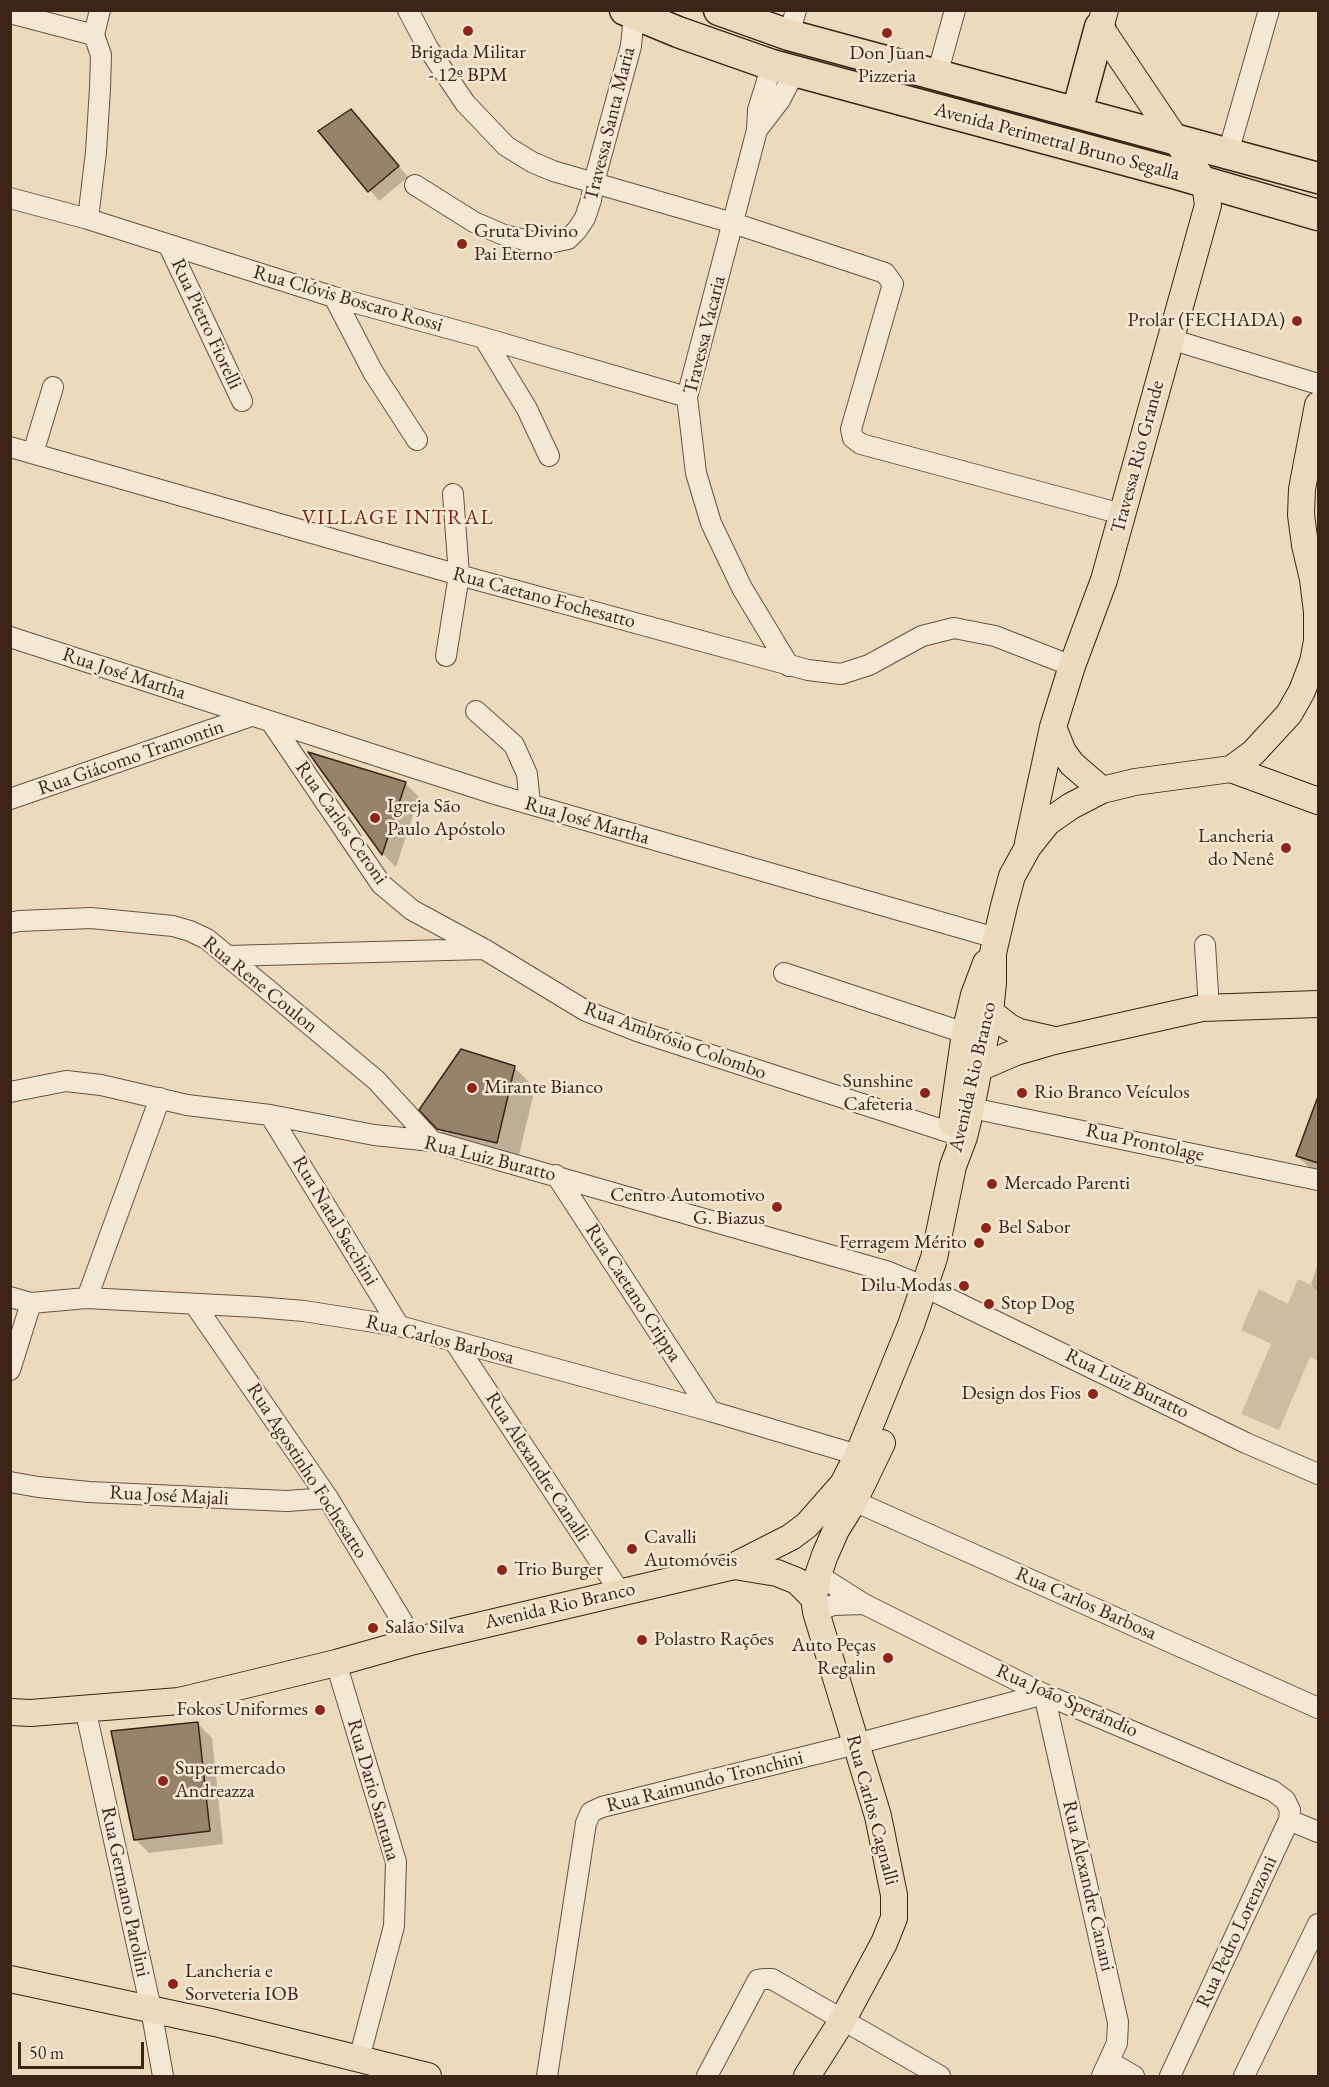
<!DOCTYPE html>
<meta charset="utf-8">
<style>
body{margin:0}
#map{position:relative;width:1329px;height:2087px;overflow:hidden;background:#ebdbbc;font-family:"EB Garamond",serif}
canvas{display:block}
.frame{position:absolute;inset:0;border:12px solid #3d2416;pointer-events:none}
.scale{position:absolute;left:18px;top:2042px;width:126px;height:27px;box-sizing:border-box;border:3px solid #3d2416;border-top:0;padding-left:8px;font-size:18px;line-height:21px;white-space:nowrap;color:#3d2416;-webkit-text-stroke:4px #f2e8d3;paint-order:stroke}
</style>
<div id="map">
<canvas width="1329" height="2087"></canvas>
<div class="frame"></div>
<div class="scale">50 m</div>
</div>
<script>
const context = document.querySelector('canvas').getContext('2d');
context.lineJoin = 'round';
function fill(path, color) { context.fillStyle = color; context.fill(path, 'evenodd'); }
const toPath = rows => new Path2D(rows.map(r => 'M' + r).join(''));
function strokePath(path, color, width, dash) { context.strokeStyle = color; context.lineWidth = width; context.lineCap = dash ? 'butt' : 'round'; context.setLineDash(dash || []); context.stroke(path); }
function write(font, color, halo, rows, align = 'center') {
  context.font = font + ' "EB Garamond",serif'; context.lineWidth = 5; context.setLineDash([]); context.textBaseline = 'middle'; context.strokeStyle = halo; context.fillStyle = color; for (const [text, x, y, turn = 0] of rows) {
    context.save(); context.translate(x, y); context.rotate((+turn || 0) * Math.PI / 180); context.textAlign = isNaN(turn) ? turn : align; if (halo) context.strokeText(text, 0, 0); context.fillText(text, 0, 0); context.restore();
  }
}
fill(toPath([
 [1298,1279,1318,1288,1318,1361,1310,1357,1279,1430,1241,1414,1271,1344,1241,1330,1259,1289,1288,1304]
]), '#cdbca0');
fill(toPath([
 [351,110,408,177,379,201,320,132],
 [312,755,405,783,419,797,396,867,383,854],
 [514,1067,535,1088,517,1163,459,1149,438,1128],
 [1318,1100,1318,1172,1311,1169,1297,1156],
 [1318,1264,1318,1291,1311,1284],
 [198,1724,212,1738,223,1844,149,1853,136,1840]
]), '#0003');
const building = toPath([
 [351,109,399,166,368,192,318,131,351,109],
 [308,752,406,782,382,855,308,752],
 [461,1049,515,1066,497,1143,437,1129,419,1110,461,1049],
 [1317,1099,1318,1099,1318,1163,1296,1156,1317,1099],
 [198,1722,210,1831,134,1840,111,1731,198,1722]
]);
fill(building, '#97836c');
strokePath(building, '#3d2416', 1.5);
const minor = toPath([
 [408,10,428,48,465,103,506,146,532,162,553,171,733,223,885,273,893,284,851,429,853,438,861,444,1122,514],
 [10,13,94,35],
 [789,35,796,10],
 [772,65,758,110,757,130,687,397,696,473,711,523,742,588,789,666],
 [937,75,955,10],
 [757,130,780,100,795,71],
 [1228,153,1269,10],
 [415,185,474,222,504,235,533,242,554,242,568,239,577,230,585,218,591,200,594,182,631,46,634,15],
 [10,198,88,219,334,297,484,338,687,397],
 [88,219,96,152,100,88,101,55,94,35,100,10],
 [169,246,242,401],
 [334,297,373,372,417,440],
 [484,338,527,409,549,456],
 [1170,339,1318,384],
 [10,447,459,575,808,670,841,674,869,665,922,636,954,628,995,636,1072,666],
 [33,453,53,387],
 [10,637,498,795,996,938],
 [446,656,459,575,453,494],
 [476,711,514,745,527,774,530,804],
 [271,722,381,884,412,910,482,948],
 [10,799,251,716],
 [10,923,19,921,91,918,173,926,190,931,207,939,376,1080,432,1141],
 [1205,945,1209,1008],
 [227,956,484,949,586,1011,637,1031,964,1137],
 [784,973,965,1033],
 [10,1092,66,1081,101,1085,187,1105,270,1115,374,1135,432,1141,886,1271,923,1286,1246,1443,1318,1474],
 [957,1105,1318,1180],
 [270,1115,399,1326],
 [556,1175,710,1411],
 [10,1297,31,1303,87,1298,256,1307,304,1311,399,1326,710,1411,858,1455],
 [87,1298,160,1098],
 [195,1305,328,1498,414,1641],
 [454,1341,620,1592],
 [10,1370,31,1303],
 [10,1482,38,1487,89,1492,287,1501,328,1498],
 [854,1501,1318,1708],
 [818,1575,864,1604,1044,1694,1273,1791,1285,1800,1290,1810,1289,1820,1170,2076],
 [816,1612,833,1605,864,1604],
 [336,1663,396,1862,394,1926,359,2059],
 [85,1708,151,2009,163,2076],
 [1289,1820,1318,1832],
 [1110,2062,1134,2076],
 [547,2076,586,1823,591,1812,602,1807,856,1744,1044,1694,1118,2022,1117,2043,1102,2076],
 [707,2076,758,1980,765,1979,772,1979,940,2076],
 [1244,2076,1318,1924]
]);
const major = toPath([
 [1053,727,1063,752,1072,764,1102,790],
 [1231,769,1253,753,1289,714,1302,691,1313,662,1317,641,1317,612,1313,579,1305,545,1301,515,1302,489,1318,405],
 [1028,843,1053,727,1072,666,1104,580,1208,205,1205,183,1100,27,1105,10],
 [984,998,990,1012,1009,1027,1019,1032,1054,1040],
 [979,1068,1016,1052,1054,1041,1202,1008,1318,1004],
 [952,1123,965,1033,974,995,986,963],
 [734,1566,777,1573,797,1581,814,1598],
 [10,1712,31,1713,179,1701,336,1663,414,1641,734,1566,791,1537,807,1525,843,1484,858,1455,911,1325,934,1258,953,1166,964,1137,971,1108,990,1012,993,983,993,953,1004,906,1012,876,1028,847,1048,822,1071,806,1102,790,1135,782,1231,769,1318,801],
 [10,1979,215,2023,428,2076],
 [807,2076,842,2021,884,1943,894,1918,894,1895,878,1816,816,1612,814,1598,818,1575,825,1555,836,1530,854,1501,882,1443]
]);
const highway = toPath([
 [625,10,678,32,772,65,1177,174,1318,215],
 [719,10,789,35,1318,178],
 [1077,112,1100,27]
]);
strokePath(minor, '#685240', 22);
strokePath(major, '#3d2416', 28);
strokePath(highway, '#3d2416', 33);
strokePath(minor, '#f2e8d3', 20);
strokePath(major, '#ebdbbc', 26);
strokePath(highway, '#ebdbbc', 30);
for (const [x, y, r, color] of [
 [468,31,6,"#8f2418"],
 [887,33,6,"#8f2418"],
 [462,244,6,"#8f2418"],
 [1297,321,6,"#8f2418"],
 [375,818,6,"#8f2418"],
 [1286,848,6,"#8f2418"],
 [472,1088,6,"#8f2418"],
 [925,1093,6,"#8f2418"],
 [1022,1093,6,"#8f2418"],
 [992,1184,6,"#8f2418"],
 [777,1207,6,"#8f2418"],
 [986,1228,6,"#8f2418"],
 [979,1243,6,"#8f2418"],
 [964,1286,6,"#8f2418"],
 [989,1304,6,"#8f2418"],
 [1093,1394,6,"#8f2418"],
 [632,1549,6,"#8f2418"],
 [502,1570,6,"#8f2418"],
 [373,1628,6,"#8f2418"],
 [642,1640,6,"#8f2418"],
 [888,1658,6,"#8f2418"],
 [320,1710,6,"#8f2418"],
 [163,1781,6,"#8f2418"],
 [173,1984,6,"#8f2418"]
]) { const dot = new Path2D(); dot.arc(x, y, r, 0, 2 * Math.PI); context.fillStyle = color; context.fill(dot); strokePath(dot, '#f2e8d3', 2); }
write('20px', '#3d2416', '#f2e8d3', [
 ["Brigada Militar",468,53,"center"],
 ["- 12º BPM",468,76,"center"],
 ["Don Juan",887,54,"center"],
 ["Pizzeria",887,77,"center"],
 ["Gruta Divino",474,232],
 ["Pai Eterno",474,255],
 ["Prolar (FECHADA)",1285,321,"right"],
 ["Igreja São",387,807],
 ["Paulo Apóstolo",387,830],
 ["Lancheria",1274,837,"right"],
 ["do Nenê",1274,860,"right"],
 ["Sunshine",913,1082,"right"],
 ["Cafeteria",913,1105,"right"],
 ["Mirante Bianco",484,1088],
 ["Rio Branco Veículos",1034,1093],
 ["Mercado Parenti",1004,1184],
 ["Centro Automotivo",765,1196,"right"],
 ["G. Biazus",765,1219,"right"],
 ["Bel Sabor",998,1228],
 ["Ferragem Mérito",967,1243,"right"],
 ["Dilu Modas",952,1286,"right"],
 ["Stop Dog",1001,1304],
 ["Design dos Fios",1081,1394,"right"],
 ["Cavalli",644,1538],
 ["Automóveis",644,1561],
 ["Trio Burger",514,1570],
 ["Salão Silva",385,1628],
 ["Polastro Rações",654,1640],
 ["Auto Peças",876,1646,"right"],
 ["Regalin",876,1669,"right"],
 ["Fokos Uniformes",308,1710,"right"],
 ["Supermercado",175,1769],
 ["Andreazza",175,1792],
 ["Lancheria e",185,1972],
 ["Sorveteria IOB",185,1995]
], 'left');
write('20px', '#3d2416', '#f2e8d3', [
 ["Travessa Santa Maria",610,124,-76],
 ["Avenida Perimetral Bruno Segalla",1057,142,15],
 ["Rua Clóvis Boscaro Rossi",348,299,16],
 ["Rua Pietro Fiorelli",206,324,65],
 ["Travessa Vacaria",705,335,-76],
 ["Travessa Rio Grande",1138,457,-75],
 ["Rua Caetano Fochesatto",544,598,15],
 ["Rua José Martha",124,674,18],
 ["Rua Giácomo Tramontin",131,758,-19],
 ["Rua José Martha",587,821,16],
 ["Rua Carlos Ceroni",341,823,55],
 ["Rua Rene Coulon",260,985,39],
 ["Rua Ambrósio Colombo",675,1041,20],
 ["Avenida Rio Branco",973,1077,-77],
 ["Rua Prontolage",1145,1143,12],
 ["Rua Luiz Buratto",490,1159,14],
 ["Rua Natal Sacchini",335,1221,59],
 ["Rua Caetano Crippa",633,1293,57],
 ["Rua Carlos Barbosa",440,1340,14],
 ["Rua Luiz Buratto",1127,1384,26],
 ["Rua Alexandre Canalli",537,1467,57],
 ["Rua Agostinho Fochesatto",307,1471,57],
 ["Rua José Majali",169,1496,3],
 ["Rua Carlos Barbosa",1086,1604,24],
 ["Avenida Rio Branco",560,1606,-13],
 ["Rua João Sperândio",1067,1701,24],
 ["Rua Raimundo Tronchini",705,1782,-14],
 ["Rua Dario Santana",373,1790,74],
 ["Rua Carlos Cagnalli",872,1810,75],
 ["Rua Alexandre Canani",1088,1886,77],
 ["Rua Germano Parolini",125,1892,78],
 ["Rua Pedro Lorenzoni",1237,1932,-65]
]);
context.letterSpacing = '1.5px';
write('21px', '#7a1f14', '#f2e8d3', [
 ["VILLAGE INTRAL",398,518]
]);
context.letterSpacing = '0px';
</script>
